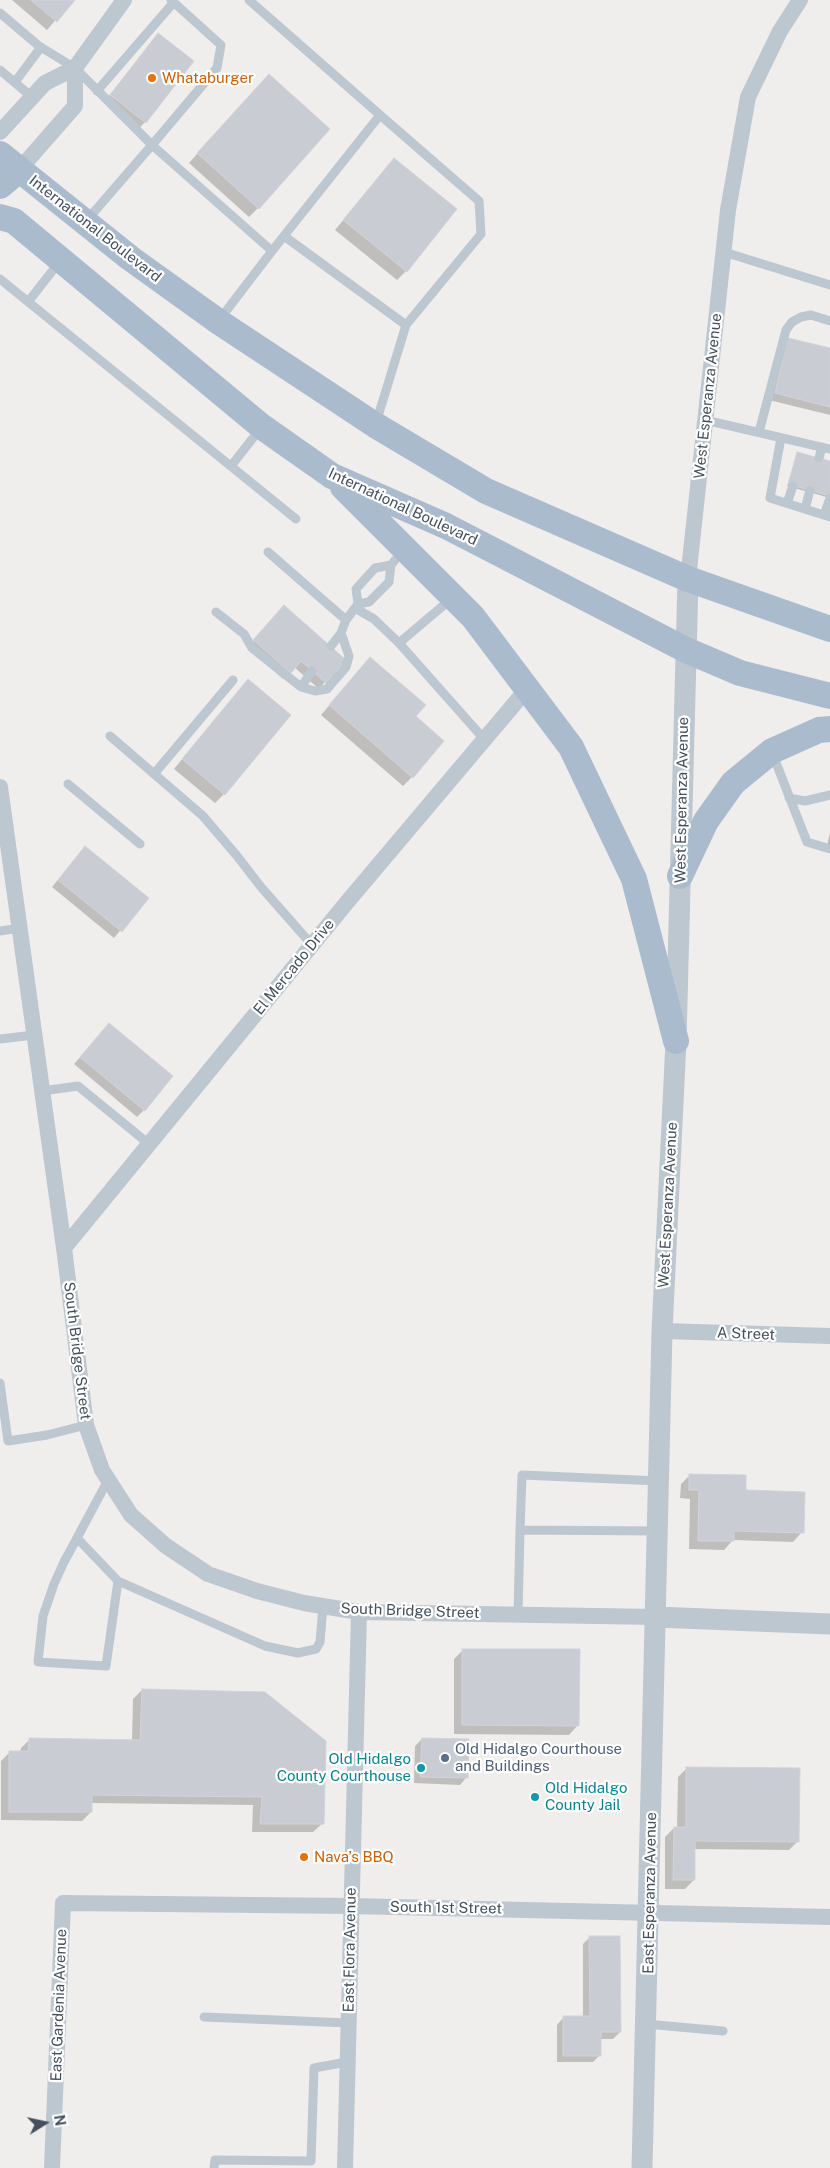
<!DOCTYPE html>
<meta charset="utf-8">
<style>
body{margin:0}
#map{position:relative;width:830px;height:2168px;overflow:hidden;background:#f0eded;font-family:"Public Sans",sans-serif}
canvas{display:block}
.north{position:absolute;left:20px;top:2098px;width:50px;height:50px;-webkit-text-stroke:4px #fff;paint-order:stroke;rotate:80deg;font-size:14px;font-weight:700;line-height:20px;text-align:center;color:#44505c}
.north::after{content:'';display:block;margin:auto;width:18px;height:22px;background:#44505c;clip-path:polygon(50% 0,100% 100%,50% 72%,0 100%)}
</style>
<div id="map">
<canvas width="830" height="2168"></canvas>
<div class="north">N</div>
</div>
<script>
const context = document.querySelector('canvas').getContext('2d');
context.lineJoin = 'round';
function fill(path, color) { context.fillStyle = color; context.fill(path, 'evenodd'); }
const toPath = rows => new Path2D(rows.map(r => 'M' + r).join(''));
function strokePath(path, color, width, dash) { context.strokeStyle = color; context.lineWidth = width; context.lineCap = dash ? 'butt' : 'round'; context.setLineDash(dash || []); context.stroke(path); }
function write(font, color, halo, rows, align = 'center') {
  context.font = font + ' "Public Sans",sans-serif'; context.lineWidth = 4.5; context.setLineDash([]); context.textBaseline = 'middle'; context.strokeStyle = halo; context.fillStyle = color; for (const [text, x, y, turn = 0] of rows) {
    context.save(); context.translate(x, y); context.rotate((+turn || 0) * Math.PI / 180); context.textAlign = isNaN(turn) ? turn : align; if (halo) context.strokeText(text, 0, 0); context.fillText(text, 0, 0); context.restore();
  }
}
fill(toPath([
 [12,0,73,0,47,30],
 [158,35,145,122,138,129,104,102],
 [260,84,258,208,249,217,189,163],
 [394,159,406,271,397,280,335,230],
 [782,346,830,350,830,415,769,400],
 [798,453,830,462,830,498,787,486],
 [277,614,325,682,319,689,294,667,283,679,248,648],
 [361,668,414,716,412,777,403,786,321,715],
 [239,690,224,794,215,803,174,769],
 [830,833,830,846,827,845],
 [79,854,147,898,114,938,52,887],
 [109,1025,144,1110,137,1117,74,1064],
 [690,1475,745,1491,802,1532,793,1542,733,1540,724,1550,689,1549,690,1499,680,1498,681,1484],
 [463,1650,578,1725,569,1735,454,1734,454,1659],
 [142,1690,323,1823,313,1832,252,1832,253,1805,91,1803,91,1812,82,1821,1,1820,1,1761,10,1752,20,1752,21,1748,30,1739,132,1741,133,1699],
 [422,1739,466,1778,460,1785,414,1783,415,1746],
 [687,1768,798,1841,789,1850,694,1849,694,1880,685,1889,665,1889,665,1837,674,1828,677,1828,678,1777],
 [590,1937,620,2032,613,2039,600,2039,600,2055,593,2062,557,2062,557,2025,563,2018,583,2018,583,1944]
]), '#0003');
const building = toPath([
 [31,0,75,0,57,22,31,0],
 [158,33,194,61,146,123,110,95,158,33],
 [269,74,330,129,259,209,197,153,269,74],
 [394,158,457,209,407,272,343,220,394,158],
 [788,338,830,348,830,407,775,393,788,338],
 [797,452,830,461,830,496,788,484,797,452],
 [284,605,346,660,326,683,301,661,291,673,253,640,284,605],
 [370,657,426,705,416,716,444,741,413,778,329,705,370,657],
 [248,679,291,715,225,795,182,759,248,679],
 [85,846,149,898,122,932,58,880,85,846],
 [109,1023,173,1076,145,1111,80,1057,109,1023],
 [689,1474,746,1475,746,1490,805,1492,804,1533,734,1531,734,1541,698,1541,699,1490,689,1490,689,1474],
 [462,1649,580,1649,579,1726,462,1725,462,1649],
 [142,1689,265,1692,326,1741,324,1824,260,1824,262,1797,92,1795,92,1812,9,1812,9,1751,28,1751,29,1738,140,1740,142,1689],
 [422,1738,469,1739,468,1778,420,1777,422,1738],
 [686,1767,800,1768,799,1842,695,1841,695,1880,673,1880,674,1827,686,1827,686,1767],
 [589,1936,620,1936,621,2032,601,2032,601,2056,563,2056,563,2016,590,2016,589,1936]
]);
fill(building, '#c9ccd2');
strokePath(building, '#d1d3d9', 1);
strokePath(toPath([
 [171,0,221,45,217,68,152,145,272,251,220,319],
 [249,0,380,115,272,251],
 [0,13,39,46,75,68,152,145,87,220],
 [0,70,32,97],
 [15,82,41,47],
 [97,91,174,2],
 [284,236,406,325],
 [724,252,830,285],
 [0,279,296,519],
 [28,302,60,261],
 [705,420,830,449],
 [376,423,406,325,481,234,479,201,380,115],
 [759,432,786,330,792,322,801,317,811,315,830,321],
 [781,438,770,498,830,517],
 [819,458,822,447],
 [231,466,260,429],
 [787,503,793,486],
 [805,509,810,490],
 [824,515,830,498],
 [268,552,346,620],
 [358,604,369,602,389,582,391,565,395,560],
 [355,608,374,619,399,643,484,739],
 [216,612,244,634,252,648,301,687,315,691,327,689,346,667,349,656,341,633,346,620,358,604,356,589,375,568,391,565],
 [399,643,451,599],
 [331,646,341,633],
 [301,687,312,671],
 [110,736,203,816,237,856,261,887,312,945],
 [773,755,807,842,830,849],
 [154,774,233,680],
 [68,784,140,844],
 [789,798,805,801,830,795],
 [0,931,20,928],
 [0,1039,34,1035],
 [42,1091,78,1086,149,1144],
 [0,1383,8,1441,47,1435,86,1425],
 [520,1530,522,1475,659,1481],
 [77,1538,118,1581,106,1666,38,1662,43,1616,54,1584,64,1562,77,1538,108,1480],
 [118,1581,265,1646,298,1653,316,1649,320,1642,323,1606],
 [518,1615,520,1530,658,1531],
 [204,2017,348,2023],
 [646,2024,723,2031],
 [214,2168,215,2160,311,2161,314,2068,347,2062]
]), '#bdc7d0', 9);
strokePath(toPath([
 [0,132,45,83,75,68,124,0],
 [19,170,75,106,75,68],
 [688,579,728,210,748,97,780,31,800,0],
 [0,787,64,1248,86,1425,102,1470,131,1515,166,1546,208,1574,257,1591,304,1603,359,1612,656,1617],
 [64,1248,348,901,527,689],
 [662,1331,830,1336],
 [52,2168,63,1903,351,1906,830,1917],
 [345,2168,359,1612]
]), '#bdc7d0', 16);
strokePath(toPath([
 [656,1617,830,1624],
 [642,2168,662,1331,676,1041,688,579]
]), '#bdc7d0', 21);
strokePath(toPath([
 [0,154,130,258,219,322,375,425,486,491,688,579,830,629],
 [0,186,19,170],
 [0,217,14,221,261,426,332,476,446,526,686,650,740,673,830,696],
 [343,487,473,617,571,747,634,879,676,1041],
 [680,876,706,821,733,783,772,751,819,730,830,729]
]), '#abbbce', 26);
for (const [x, y, r, color] of [
 [152,78,5,"#e8710a"],
 [445,1758,5,"#5c6f8a"],
 [421,1768,5,"#0f9aa8"],
 [535,1797,5,"#0f9aa8"],
 [304,1857,5,"#e8710a"]
]) { const dot = new Path2D(); dot.arc(x, y, r, 0, 2 * Math.PI); context.fillStyle = color; context.fill(dot); strokePath(dot, '#fff', 2); }
write('15px', '#c56008', '#fff', [
 ["Whataburger",162,78],
 ["Nava’s BBQ",314,1857]
], 'left');
write('15px', '#44505c', '#fff', [
 ["International Boulevard",95,229,38],
 ["West Esperanza Avenue",708,396,-84],
 ["International Boulevard",403,507,25],
 ["West Esperanza Avenue",682,800,-89],
 ["El Mercado Drive",294,967,-51],
 ["West Esperanza Avenue",668,1205,-87],
 ["A Street",746,1334,2],
 ["South Bridge Street",77,1351,83],
 ["South Bridge Street",410,1611,2],
 ["East Esperanza Avenue",650,1893,-89],
 ["South 1st Street",446,1908,1],
 ["East Flora Avenue",350,1950,-89],
 ["East Gardenia Avenue",59,2005,-88]
]);
write('15px', '#4e5e75', '#fff', [
 ["Old Hidalgo Courthouse",455,1749],
 ["and Buildings",455,1766]
], 'left');
write('15px', '#0d838f', '#fff', [
 ["Old Hidalgo",411,1759],
 ["County Courthouse",411,1776],
 ["Old Hidalgo",545,1788,"left"],
 ["County Jail",545,1805,"left"]
], 'right');
</script>
